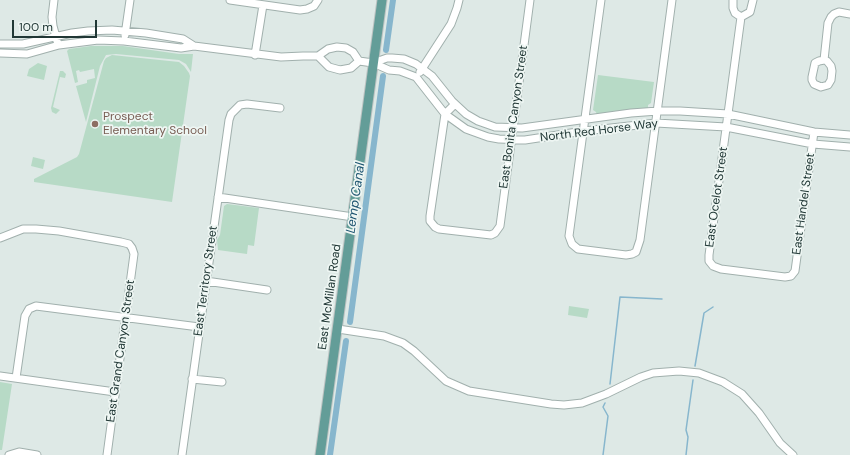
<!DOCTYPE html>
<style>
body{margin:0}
#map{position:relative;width:850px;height:455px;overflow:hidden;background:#dee9e6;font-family:"DM Sans",sans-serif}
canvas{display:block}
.scale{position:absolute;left:12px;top:20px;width:85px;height:18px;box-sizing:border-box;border:2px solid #203735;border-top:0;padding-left:5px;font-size:12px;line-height:14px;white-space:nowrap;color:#203735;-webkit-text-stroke:3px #eef6f3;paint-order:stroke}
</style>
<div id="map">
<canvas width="850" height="455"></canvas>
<div class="scale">100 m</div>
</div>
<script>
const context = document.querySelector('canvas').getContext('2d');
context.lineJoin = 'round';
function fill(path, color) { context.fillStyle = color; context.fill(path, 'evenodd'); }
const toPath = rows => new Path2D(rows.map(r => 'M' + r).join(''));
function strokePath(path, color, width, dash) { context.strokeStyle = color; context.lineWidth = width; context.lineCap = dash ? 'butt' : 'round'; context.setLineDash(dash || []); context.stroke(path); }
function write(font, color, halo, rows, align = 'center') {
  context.font = font + ' "DM Sans",sans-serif'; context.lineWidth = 3.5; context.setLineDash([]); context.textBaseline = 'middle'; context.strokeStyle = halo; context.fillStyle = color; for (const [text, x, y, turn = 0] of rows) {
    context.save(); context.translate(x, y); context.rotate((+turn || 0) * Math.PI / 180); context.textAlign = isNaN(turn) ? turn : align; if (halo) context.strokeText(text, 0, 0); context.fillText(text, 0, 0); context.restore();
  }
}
fill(toPath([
 [91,46,123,46,179,54,193,54,191,72,186,64,179,60,116,54,106,55,100,66,86,122,76,86,87,83,87,80,95,78,94,69,80,72,79,70,76,71,78,82,75,83,67,51,69,49],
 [112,55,179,62,184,66,189,73,190,76,172,202,34,182,34,179,77,157,79,154,104,61,106,58],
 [38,63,47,66,44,80,27,76,29,69],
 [60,71,63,71,66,74,65,78,60,77,53,107,60,110,56,114,52,112,51,108],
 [598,75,654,82,651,103,648,105,648,109,597,115,596,112,593,110],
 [33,157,45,160,43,169,31,166],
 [227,204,259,208,254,246,248,245,247,254,218,250,217,240,220,235,224,206],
 [569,306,589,309,587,318,568,315],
 [0,382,12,384,2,450,0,450]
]), '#b7dac6');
strokePath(toPath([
 [695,366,704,313,713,307],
 [610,384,620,297,662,299],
 [603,455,608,416,603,407,605,403],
 [686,455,688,437,686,430,693,380]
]), '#87b6cd', 1.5);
strokePath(toPath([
 [386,50,393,0],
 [350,322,383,76],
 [330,455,346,341]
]), '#87b6cd', 6);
const minor = toPath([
 [54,0,52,17,53,26,57,41],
 [230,0,300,10,307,9,314,6,318,0],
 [601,0,569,236,572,244,578,249,626,255,632,254,636,252,640,240,672,0],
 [733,0,733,8,735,13,741,17],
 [741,17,709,255,709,261,713,266,721,269,785,277,791,276,795,271,814,132],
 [741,17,750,12,753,0],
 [125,35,130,0],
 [0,44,23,44,72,33,88,31,112,30,146,33,183,39,194,46],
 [0,53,27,54,59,45,98,40,124,41,181,48,194,46,281,57,303,56,318,56,328,49,337,47,346,48,353,52,359,61,373,63,389,70,400,71,416,77,445,114,466,129,488,137,499,139,525,140,584,131,656,123,726,127,813,144,850,147],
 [255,55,263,5],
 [318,56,329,67,340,70,351,68,359,61],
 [824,60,819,61,815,63,812,77,812,80,814,84,821,87,828,85,831,80,832,71,831,66,827,61,824,60,828,23,831,17,834,14,839,12,850,14],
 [373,63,387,58,392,58,404,59,416,64,432,76,452,101,466,114,478,121,495,127,522,128,631,113,658,111,680,111,728,114,814,132,850,135],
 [420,72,451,24,457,8,459,0],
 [455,104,445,114,430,216,430,221,435,227,439,229,491,235,495,233,500,226,530,0],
 [218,197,353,217],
 [0,238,23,229,36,229,59,231,121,242,129,244,132,248,134,254,107,455],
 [206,281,267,290],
 [338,329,384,336,403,343,414,351,446,381,469,391,551,404,564,405,582,403,606,394,641,377,653,373,679,371,699,373,723,382,742,394,759,413,780,443,793,455],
 [0,376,115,392],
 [16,378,25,316,29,309,36,306,199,327],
 [192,379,222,382],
 [9,455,19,452,37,455],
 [182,455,229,120,231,114,240,105,247,104,280,108]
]);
const major = toPath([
 [320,455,382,0]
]);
strokePath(minor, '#a1b0ad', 9);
strokePath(major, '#bcc3c2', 11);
strokePath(minor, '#fff', 7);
strokePath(major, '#639d98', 9);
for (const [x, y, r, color] of [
 [95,124,4,"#8d6e63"]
]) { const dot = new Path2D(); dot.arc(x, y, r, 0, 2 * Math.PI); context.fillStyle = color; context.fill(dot); strokePath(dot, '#eef6f3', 1.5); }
write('12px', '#785e54', '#eef6f3', [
 ["Prospect",103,117],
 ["Elementary School",103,131]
], 'left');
write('12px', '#203735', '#eef6f3', [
 ["East Bonita Canyon Street",514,117,-82],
 ["North Red Horse Way",599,131,-7],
 ["East Ocelot Street",717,197,-82],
 ["East Handel Street",804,204,-82],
 ["East Territory Street",206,281,-82],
 ["East McMillan Road",330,297,-82],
 ["East Grand Canyon Street",121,351,-82]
]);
write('italic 13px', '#1d5470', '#eef6f3', [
 ["Lemp Canal",356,198,-82]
]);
</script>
